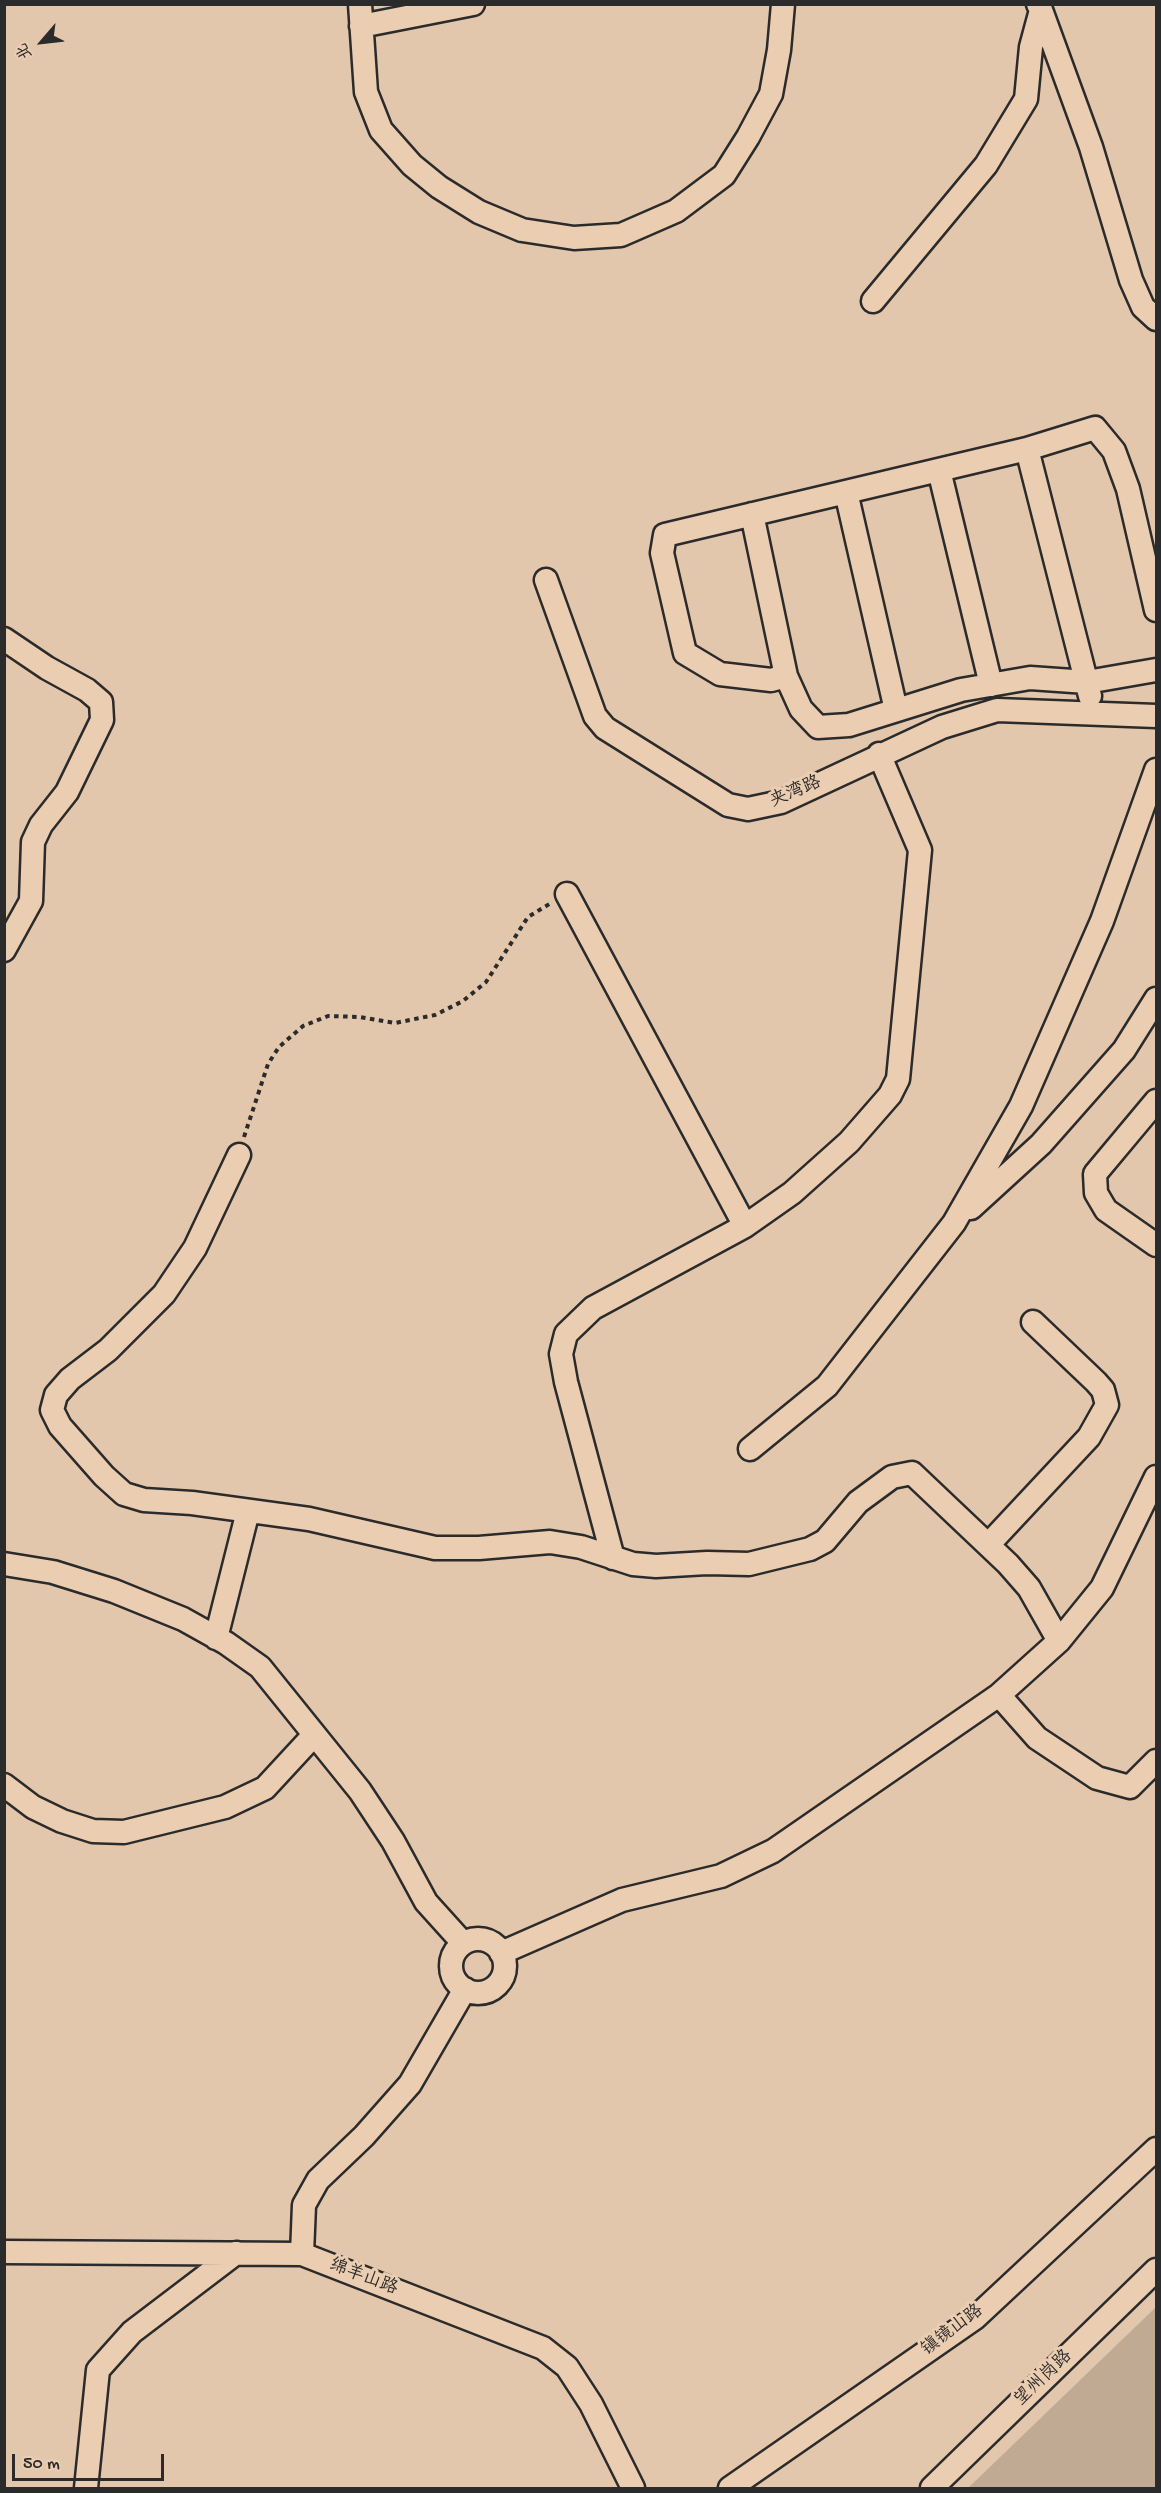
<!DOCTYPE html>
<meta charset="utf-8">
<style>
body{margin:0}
#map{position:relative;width:1161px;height:2493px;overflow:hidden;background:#e3c7ac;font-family:"Gochi Hand","LXGW WenKai TC",sans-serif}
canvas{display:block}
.frame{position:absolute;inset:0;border:6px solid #2b2b2b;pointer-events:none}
.north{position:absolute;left:12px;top:12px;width:60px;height:60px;-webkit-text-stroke:4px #ebcdb1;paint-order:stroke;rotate:242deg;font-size:16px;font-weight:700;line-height:24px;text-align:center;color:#2b2b2b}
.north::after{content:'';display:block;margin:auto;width:21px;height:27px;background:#2b2b2b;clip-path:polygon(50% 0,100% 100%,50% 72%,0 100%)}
.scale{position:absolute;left:12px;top:2454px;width:152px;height:27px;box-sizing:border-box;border:3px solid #2b2b2b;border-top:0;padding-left:8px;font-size:18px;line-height:21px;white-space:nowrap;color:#2b2b2b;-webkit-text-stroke:4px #ebcdb1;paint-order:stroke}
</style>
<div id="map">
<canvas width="1161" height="2493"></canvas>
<div class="frame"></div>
<div class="north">北</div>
<div class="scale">50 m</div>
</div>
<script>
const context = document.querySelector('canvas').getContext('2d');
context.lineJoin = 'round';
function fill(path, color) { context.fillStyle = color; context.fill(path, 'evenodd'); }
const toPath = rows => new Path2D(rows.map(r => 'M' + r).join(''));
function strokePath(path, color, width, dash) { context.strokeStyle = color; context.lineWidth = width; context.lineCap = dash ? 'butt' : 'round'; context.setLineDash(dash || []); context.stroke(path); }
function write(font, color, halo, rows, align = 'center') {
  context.font = font + ' "Gochi Hand","LXGW WenKai TC",sans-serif'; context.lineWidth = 6; context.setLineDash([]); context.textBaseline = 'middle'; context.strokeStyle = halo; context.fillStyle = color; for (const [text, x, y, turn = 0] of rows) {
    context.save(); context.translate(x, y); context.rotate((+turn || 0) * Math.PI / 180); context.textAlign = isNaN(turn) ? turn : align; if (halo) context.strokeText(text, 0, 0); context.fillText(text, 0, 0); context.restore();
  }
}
fill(toPath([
 [1156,2307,1156,2488,968,2488]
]), '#c1aa94');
const minor = toPath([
 [360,4,366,92,381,130,412,165,439,187,479,212,522,230,574,238,621,235,676,211,724,175,748,137,771,94,779,50,783,4],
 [1041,10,1091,147,1131,280,1143,307,1156,319],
 [361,26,473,4],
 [873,301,986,165,1026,99,1031,47,1041,10,1038,4],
 [1027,449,1090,696],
 [939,470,991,685],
 [846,492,896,710],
 [752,514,786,676,801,709,818,727,849,725,961,690,1030,678,1087,682,1156,670],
 [546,580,595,716,605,728,728,805,748,809,781,802,942,727,997,710,1156,716],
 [4,639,47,668,87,690,101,702,102,720,67,792,41,825,33,842,31,901,4,950],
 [786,676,771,680,720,674,685,653,662,553,665,535,1027,449,1095,428,1114,451,1128,489,1156,610],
 [567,894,745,1226],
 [1156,1101,1095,1174,1096,1193,1106,1210,1156,1245],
 [239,1155,195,1248,164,1294,108,1350,70,1379,56,1395,52,1410,60,1426,104,1476,124,1494,144,1500,192,1503,309,1519,435,1548,479,1548,550,1542,581,1547,633,1564,656,1566,707,1563,749,1564,810,1549,825,1541,858,1502,892,1477,912,1473,1008,1564,1029,1588,1059,1641],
 [971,1208,1041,1144,1124,1050,1156,999],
 [750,1449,827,1386,954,1223,1021,1106,1102,921,1156,770],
 [988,1545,1089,1437,1107,1405,1103,1390,1096,1382,1033,1322],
 [613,1558,566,1382,561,1354,566,1334,593,1308,745,1226,792,1193,849,1142,890,1095,898,1079,920,850,879,754],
 [4,1564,53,1572,114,1591,183,1619,226,1643,260,1667,360,1791,393,1841,426,1902,463,1943],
 [216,1638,248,1511],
 [999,1695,1037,1738,1097,1778,1130,1787,1156,1761],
 [4,1785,33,1807,62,1821,93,1831,124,1832,225,1807,265,1788,314,1735],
 '451 1966a27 27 0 1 1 54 0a27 27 0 1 1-54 0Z',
 [501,1953,622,1900,721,1876,773,1851,999,1695,1059,1641,1102,1588,1156,1477],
 [4,2252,302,2254,543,2348,567,2367,591,2404,633,2488],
 [302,2254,304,2205,318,2180,364,2136,410,2084,465,1989],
 [86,2488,98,2370,132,2332,236,2253],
 [730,2488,975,2318,1156,2149],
 [932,2488,1156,2270]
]);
strokePath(minor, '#2b2b2b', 27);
strokePath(toPath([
 [244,1137,268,1064,279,1047,303,1026,328,1016,360,1017,395,1023,435,1015,463,1001,486,982,528,917,551,903]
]), '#2b2b2b', 4, [4.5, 4.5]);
strokePath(minor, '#ebcdb1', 22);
write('18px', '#2b2b2b', '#ebcdb1', [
 ["夹湾路",796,793,-23],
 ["绵羊山路",363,2278,21],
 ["镇镜山路",953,2331,-37],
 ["望州岗路",1044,2379,-44]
]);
</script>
